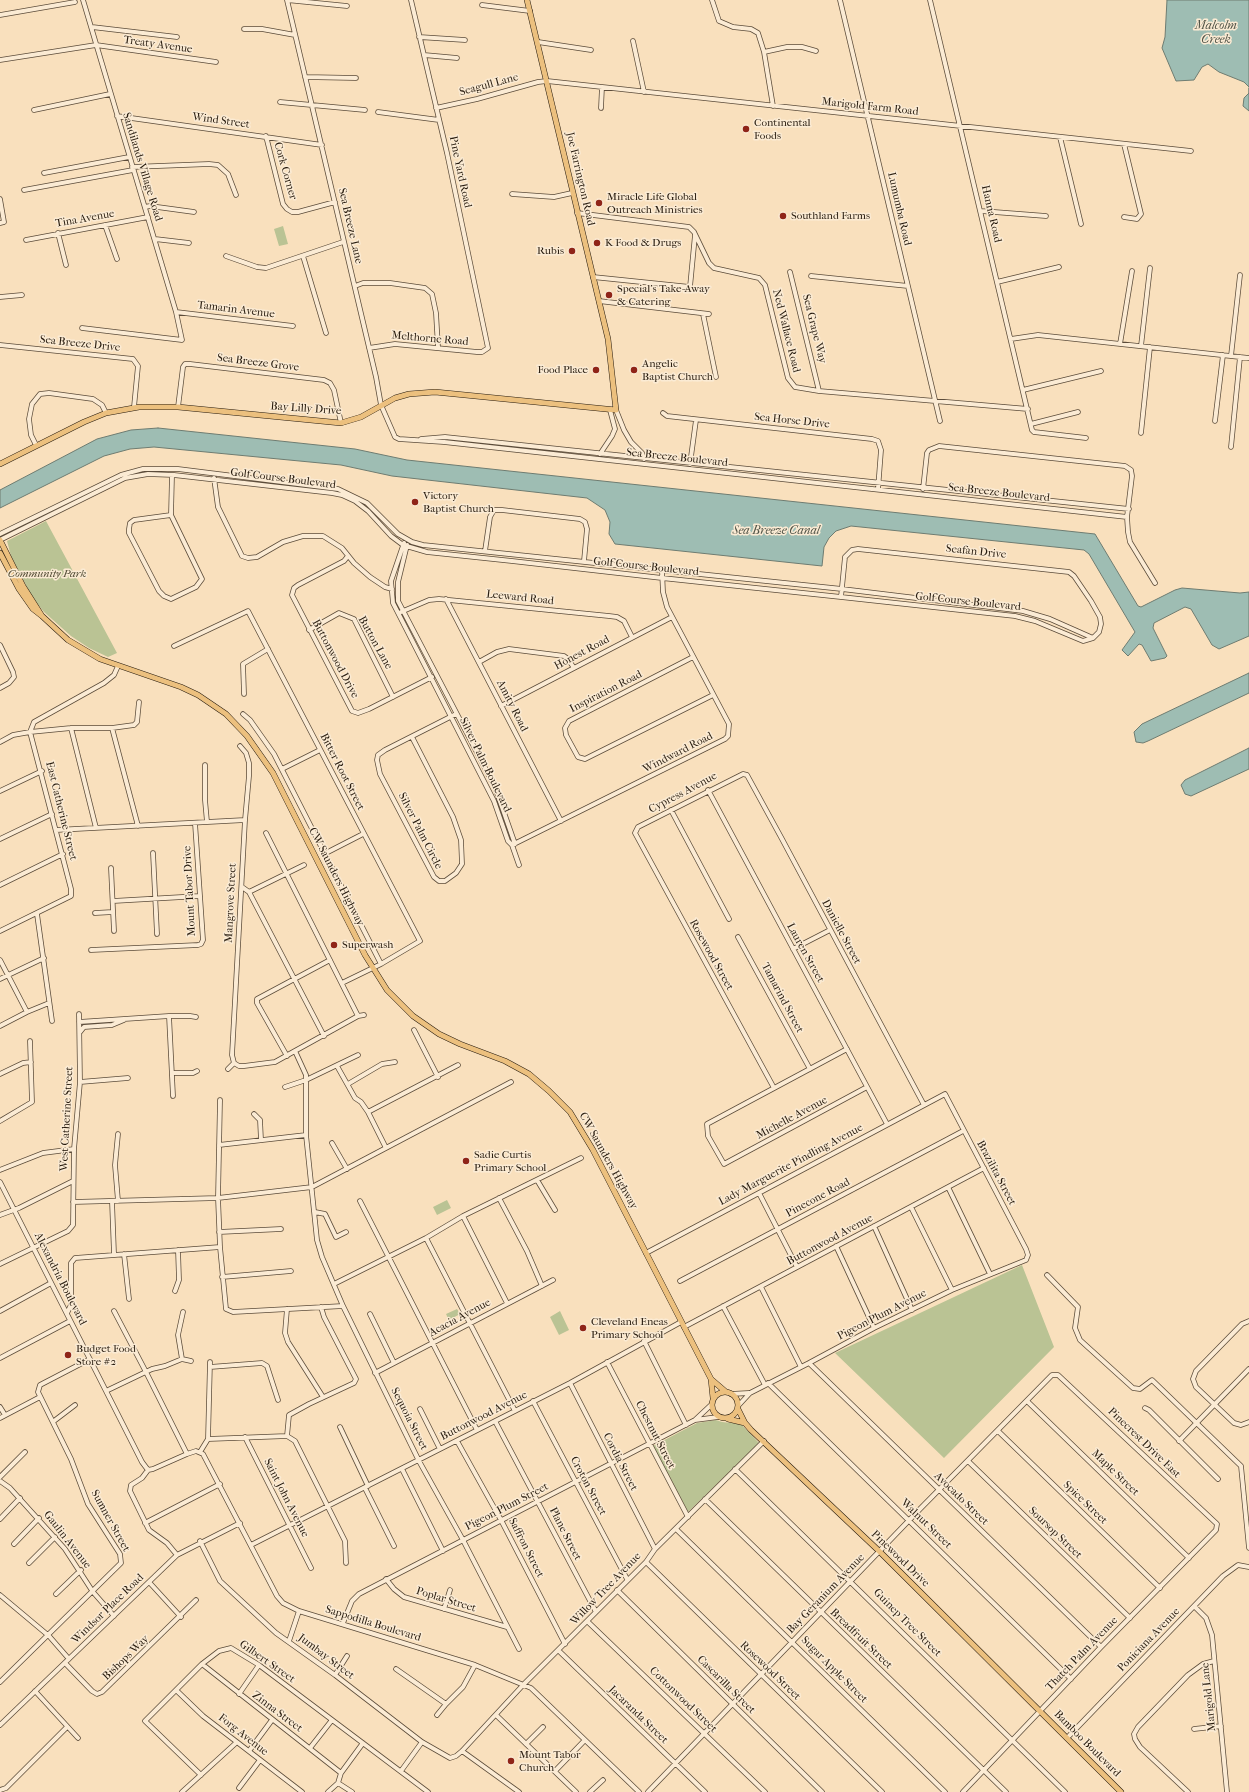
<!DOCTYPE html>
<style>
body{margin:0}
canvas{display:block;background:#f9e0bd}
</style>
<canvas width="1249" height="1792"></canvas>
<script>
const context = document.querySelector('canvas').getContext('2d');
context.lineJoin = 'round';
function fill(path, color) { context.fillStyle = color; context.fill(path, 'evenodd'); }
const toPath = rows => new Path2D(rows.map(r => 'M' + r).join(''));
function strokePath(path, color, width, dash) { context.strokeStyle = color; context.lineWidth = width; context.lineCap = dash ? 'butt' : 'round'; context.setLineDash(dash || []); context.stroke(path); }
function write(font, color, halo, rows, align = 'center') {
  context.font = font + ' "IM FELL French Canon",serif'; context.lineWidth = 3; context.setLineDash([]); context.textBaseline = 'middle'; context.strokeStyle = halo; context.fillStyle = color; for (const [text, x, y, turn = 0] of rows) {
    context.save(); context.translate(x, y); context.rotate((+turn || 0) * Math.PI / 180); context.textAlign = isNaN(turn) ? turn : align; if (halo) context.strokeText(text, 0, 0); context.fillText(text, 0, 0); context.restore();
  }
}
fill(toPath([
 [283,226,288,244,279,246,274,229],
 [46,521,117,653,108,657,89,648,71,636,44,612,32,597,11,556,7,541],
 [447,1200,451,1208,437,1215,433,1207],
 [1022,1265,1054,1347,944,1458,835,1353],
 [457,1309,460,1314,449,1320,446,1314],
 [560,1311,569,1330,559,1335,550,1317],
 [716,1420,722,1422,741,1424,759,1443,688,1512,653,1446,697,1423]
]), '#bac394');
const water = toPath([
 [1167,0,1249,0,1249,87,1244,82,1219,72,1208,64,1202,67,1194,80,1176,81,1162,48,1165,37,1167,0],
 [1249,88,1249,111,1243,106,1244,98,1249,93,1249,88],
 [158,428,355,449,407,460,1095,534,1138,606,1141,607,1175,590,1182,588,1240,593,1249,592,1249,636,1219,649,1212,645,1191,609,1185,607,1154,623,1153,628,1167,656,1165,658,1151,661,1142,645,1139,644,1128,656,1122,650,1135,632,1089,554,1084,550,851,526,836,531,829,538,824,547,822,566,615,544,609,534,610,522,605,510,587,498,392,476,341,465,154,447,130,449,104,456,0,508,0,490,97,439,131,430,158,428],
 [1249,673,1249,693,1148,741,1143,743,1136,742,1134,732,1142,724,1249,673],
 [1249,748,1249,769,1191,796,1185,794,1181,785,1185,780,1249,748]
]);
fill(water, '#9ebdb3');
strokePath(water, '#6e7c71', 1);
const minor = toPath([
 [287,0,376,377,381,405,395,437,399,439,444,442,1127,517],
 [287,0,347,6],
 [712,0,719,21,733,27,751,29,758,33,764,52,773,106],
 [840,0,940,421],
 [930,0,1032,430,1034,432,1086,438],
 [482,5,530,11],
 [0,15,75,2],
 [92,27,177,37],
 [244,29,262,29,295,35],
 [419,37,465,40],
 [633,41,644,92],
 [538,42,591,50],
 [764,52,787,47,802,47,816,51],
 [424,55,457,58],
 [0,60,96,45,216,62],
 [305,77,356,78],
 [280,102,365,110],
 [436,108,477,99,538,82,547,81,1191,151],
 [601,108,602,87],
 [34,110,110,94],
 [378,112,439,120],
 [117,116,322,145],
 [266,136,283,204,287,209,292,212,298,212,335,202],
 [1060,137,1081,224],
 [1124,144,1141,214,1137,219,1124,217],
 [132,167,209,164,218,165,228,174,236,195],
 [44,173,129,157],
 [24,190,133,170],
 [512,194,554,197,572,193],
 [0,199,4,222,0,223],
 [145,207,150,206,194,212],
 [981,211,1046,216],
 [577,213,689,227,694,232,709,263,714,268,759,278,765,285,788,378,795,387,819,391,1028,409],
 [105,225,117,259],
 [58,233,66,265],
 [155,239,189,243],
 [26,240,148,217],
 [226,256,257,267,266,268,343,242],
 [303,256,326,333],
 [790,272,819,391],
 [811,276,908,286],
 [593,277,690,287,695,235],
 [997,282,1059,267],
 [355,286,363,283,390,283,425,288,432,294,436,313,438,347],
 [0,297,22,295],
 [599,301,709,314],
 [176,312,293,326],
 [703,314,716,377],
 [82,328,182,340,176,312,83,0],
 [1011,339,1038,335,1249,358],
 [1120,344,1132,271],
 [0,345,133,359,138,366,134,407],
 [1141,346,1150,268],
 [369,348,395,344,477,352,482,352,488,348,447,153,411,0],
 [1231,356,1240,275],
 [1023,390,1101,371],
 [178,407,183,367,185,364,190,364,324,380,330,383,334,390,341,423],
 [616,410,624,430,631,442,642,453,644,459],
 [663,413,667,416,872,439,878,441,881,450,878,489],
 [1215,421,1223,355],
 [1031,424,1078,412],
 [1141,433,1150,347],
 [421,439,445,437,1129,509],
 [36,445,31,435,29,419,32,404,40,394,49,393,93,399,102,405,106,413],
 [1231,447,1240,357],
 [600,454,612,436,615,429,610,410],
 [690,464,696,420],
 [214,478,218,507,242,556,248,558,257,557,283,542,303,536,323,536,342,548,354,563,370,577,385,587,392,589],
 [923,489,927,453,929,450,939,446,1125,466,1131,470,1132,476,1127,517,1128,532,1130,542,1155,583],
 [171,515,134,520,130,523,129,529,129,533,159,591,164,596,171,599,196,587,202,579,171,515,172,475],
 [0,534,121,475,143,469,178,469,338,489,367,503,398,534,412,542,423,545,842,589,1023,611,1050,619,1093,638],
 [0,540,125,478,148,474,174,475,332,493,342,495,355,501,368,511,391,536,403,545,427,552,512,561,662,578,841,597,1015,616,1035,621,1083,641,1093,638,1099,632,1101,624,1100,617,1091,601,1074,576,1069,572,858,549,852,550,845,557,841,597],
 [404,543,391,581,393,603,494,801,508,841,512,845,725,739,728,736,729,724,667,607,663,592,662,571],
 [407,545,398,582,398,601,495,787,515,844],
 [485,551,490,517,494,510,502,510,580,519,585,522,587,529,584,561],
 [348,556,344,561,298,585,294,588,292,595,352,711,358,713,369,709,432,677],
 [446,599,561,821],
 [401,612,429,600,439,599,609,616,617,617,624,621,632,637],
 [309,630,339,613,354,619,393,697],
 [0,645,13,672,14,677,9,683,0,688],
 [174,646,248,611,420,941,381,964,342,983],
 [693,657,569,721,565,728,566,735,578,757,585,759,713,695],
 [479,662,497,652,509,649,564,656,568,659,574,668],
 [244,694,243,664,268,649],
 [501,706,672,617],
 [243,714,250,720,274,754,381,964],
 [71,728,96,828],
 [112,728,134,725,137,722,139,702],
 [412,737,453,817,461,840,462,864,456,873,445,881,439,881,434,877,380,774,377,760,378,755,385,750,456,714],
 [0,742,13,735,30,732,34,722,104,683,114,675,118,666],
 [205,765,205,800,207,822],
 [282,769,320,750],
 [708,790,887,1124],
 [0,791,42,771],
 [671,810,729,919],
 [56,830,245,820],
 [266,833,358,1016],
 [0,839,52,814],
 [512,845,519,865],
 [153,853,157,934],
 [324,854,363,834],
 [111,868,114,931],
 [0,885,63,854],
 [242,887,249,892,324,1036],
 [249,892,304,865],
 [113,901,200,896],
 [95,913,113,912],
 [37,914,52,1021],
 [0,931,71,896,71,889,30,732,71,728,112,728,138,826],
 [738,937,810,1069],
 [793,949,830,930],
 [91,950,198,945,201,944,203,940,195,823],
 [0,960,27,1012],
 [0,979,44,958],
 [169,1016,173,1096],
 [79,1022,169,1016,190,1016,196,1017],
 [0,1026,27,1012,49,1003],
 [414,1030,438,1077],
 [80,1032,84,1027,112,1025,124,1020],
 [847,1049,707,1124,708,1136,724,1164,867,1087],
 [295,1051,306,1075,306,1135,317,1240,322,1257,343,1306,419,1461,463,1540,519,1649],
 [287,1056,257,1003,257,999,330,960],
 [234,1063,232,1055,245,820,249,776,249,763,246,753,240,746],
 [234,1063,239,1066,244,1066,275,1062,358,1016,364,1015],
 [337,1066,355,1098,361,1102,368,1112],
 [228,1069,234,1063],
 [172,1073,193,1073,197,1071],
 [0,1074,23,1063,31,1062],
 [80,1082,128,1078],
 [348,1084,382,1064,395,1062],
 [285,1087,306,1080,358,1055],
 [774,1088,635,833,638,827,743,774,747,775,782,839,924,1105],
 [220,1100,218,1198,220,1247,226,1309,233,1312,343,1306],
 [254,1114,260,1120,261,1140],
 [0,1121,32,1102,30,1041],
 [332,1143,347,1169],
 [219,1145,306,1135],
 [386,1148,368,1112,458,1065],
 [0,1170,43,1153,74,1149],
 [537,1180,555,1210],
 [0,1182,142,1462,148,1470],
 [948,1187,990,1274],
 [759,1193,797,1267],
 [499,1198,527,1251,542,1286],
 [112,1201,114,1254],
 [118,1201,115,1165,118,1134],
 [360,1201,477,1430],
 [73,1202,218,1198,312,1187,511,1082],
 [911,1207,952,1290],
 [315,1212,325,1214,336,1237,346,1232],
 [0,1215,19,1208,73,1181],
 [463,1216,507,1303],
 [874,1226,912,1310],
 [219,1232,281,1229],
 [426,1238,515,1411],
 [836,1246,874,1328],
 [646,1253,945,1094,1026,1249,1028,1255,1026,1260,952,1290,874,1328,809,1363,750,1393,738,1406],
 [124,1254,129,1299],
 [0,1264,68,1231,73,1225,74,1149,80,1082,79,1014],
 [1047,1275,1078,1307,1075,1328,1080,1340,1133,1388,1140,1389,1152,1380,1241,1466,1249,1548],
 [222,1277,291,1271],
 [680,1281,963,1131],
 [334,1284,426,1238,463,1216,581,1158],
 [761,1287,801,1367],
 [175,1291,179,1280,178,1250],
 [723,1306,765,1385],
 [287,1309,285,1333,288,1342,323,1397],
 [0,1311,51,1283],
 [114,1311,146,1372,187,1454],
 [67,1313,71,1305,71,1263,75,1258,220,1247],
 [370,1314,394,1363],
 [1249,1321,1242,1324,1196,1371,1193,1379,1196,1387,1234,1423,1241,1425,1249,1422],
 [684,1327,984,1168],
 [644,1341,686,1425],
 [0,1358,70,1321],
 [182,1359,191,1361],
 [607,1362,688,1517],
 [809,1363,1101,1647],
 [210,1367,262,1363,267,1366,278,1400],
 [375,1373,553,1280],
 [570,1383,655,1549],
 [768,1383,1071,1679],
 [106,1391,152,1369,165,1366,182,1359,178,1335,183,1312],
 [731,1394,749,1393],
 [533,1401,627,1579],
 [1027,1401,1189,1558],
 [0,1407,5,1415],
 [1145,1408,1149,1410,1218,1479],
 [420,1409,440,1449],
 [0,1418,40,1397],
 [695,1420,718,1417],
 [54,1421,75,1405],
 [495,1421,596,1612],
 [340,1427,368,1486],
 [998,1431,1160,1588],
 [287,1436,289,1415,309,1404,354,1383,356,1379,324,1317,321,1307],
 [245,1437,311,1568],
 [208,1439,287,1436,295,1441,345,1541,346,1563],
 [457,1441,501,1520,565,1644],
 [1179,1441,1249,1369],
 [200,1452,208,1439,210,1362],
 [968,1461,1130,1618],
 [402,1469,443,1551],
 [735,1469,1065,1792],
 [148,1470,153,1469,187,1454,196,1451,203,1454,277,1596,283,1603,299,1611,475,1665,531,1688,639,1792],
 [148,1470,142,1478,131,1485,130,1491,149,1530,167,1543,177,1555],
 [0,1477,25,1452],
 [0,1481,10,1488,65,1549,93,1592,114,1616],
 [365,1488,394,1546],
 [705,1499,1006,1792],
 [0,1519,20,1498],
 [145,1523,220,1484],
 [676,1529,945,1792],
 [200,1541,220,1581,276,1633,335,1675,422,1742,450,1758,456,1756,462,1751,524,1684,646,1562,655,1549,764,1441],
 [14,1544,39,1518],
 [251,1545,570,1383,681,1322],
 [646,1562,882,1792],
 [29,1563,55,1537],
 [386,1579,394,1589,404,1597,507,1627],
 [149,1582,181,1617],
 [617,1590,822,1792],
 [56,1594,81,1570],
 [0,1595,49,1636,69,1659],
 [1194,1606,1206,1618,1212,1635,1227,1792],
 [444,1609,450,1590],
 [587,1621,765,1792],
 [343,1623,352,1601,359,1594,695,1420,711,1405],
 [289,1641,299,1611],
 [559,1651,705,1792],
 [65,1663,92,1691,97,1694,102,1692,196,1600],
 [202,1664,341,1773],
 [396,1669,446,1704,463,1687,475,1665],
 [335,1675,347,1656],
 [0,1682,121,1563,120,1554,88,1504,71,1459,38,1392,40,1385,90,1359],
 [176,1690,203,1716,302,1792],
 [35,1691,78,1738],
 [239,1694,259,1665],
 [437,1715,446,1704],
 [496,1715,576,1792],
 [0,1725,177,1555,240,1523],
 [1194,1729,1221,1726],
 [1067,1738,1223,1576,1238,1565,1249,1567],
 [526,1744,543,1727],
 [310,1748,332,1720],
 [249,1751,272,1720],
 [462,1751,519,1792],
 [401,1771,422,1742],
 [555,1771,585,1740],
 [201,1775,145,1721,202,1664,219,1651,231,1648,259,1665,428,1792],
 [338,1783,352,1792],
 [239,1788,260,1760],
 [0,1790,6,1788,67,1727],
 [182,1792,237,1742],
 [328,1792,338,1783,341,1773,363,1743],
 [590,1792,603,1780],
 [648,1792,918,1511,1052,1375,1058,1375,1217,1524,1216,1530,1101,1647,963,1792],
 [1188,1792,1140,1747,1135,1739,1134,1734,1138,1727,1188,1675,1203,1664,1214,1661]
]);
const major = toPath([
 [0,464,84,422,106,413,139,407,178,407,341,423,361,417,395,398,409,394,435,392,616,410,608,339,527,0],
 [0,540,23,586,42,616,68,640,100,659,181,687,198,695,226,714,247,736,273,773,365,955,387,990,413,1016,439,1034,460,1044,505,1061,529,1074,549,1091,570,1112,593,1150,711,1379,713,1398],
 [0,553,19,589,33,609,42,616],
 [712,1380,726,1392],
 '712 1405a13 13 0 1 1 26 0a13 13 0 1 1-26 0Z',
 [738,1409,745,1423,751,1430,879,1551,1121,1792],
 [728,1419,745,1423]
]);
strokePath(minor, '#5c4c3a', 5.5);
strokePath(major, '#271b0e', 6);
strokePath(minor, '#fbebd4', 4);
strokePath(major, '#ecc07e', 5);
for (const [x, y, r, color] of [
 [746,129,4,"#8f2418"],
 [599,203,4,"#8f2418"],
 [783,216,4,"#8f2418"],
 [597,243,4,"#8f2418"],
 [572,251,4,"#8f2418"],
 [609,295,4,"#8f2418"],
 [596,370,4,"#8f2418"],
 [634,370,4,"#8f2418"],
 [415,502,4,"#8f2418"],
 [334,945,4,"#8f2418"],
 [466,1161,4,"#8f2418"],
 [583,1328,4,"#8f2418"],
 [68,1355,4,"#8f2418"],
 [511,1761,4,"#8f2418"]
]) { const dot = new Path2D(); dot.arc(x, y, r, 0, 2 * Math.PI); context.fillStyle = color; context.fill(dot); strokePath(dot, '#fbebd4', 1.5); }
write('11px', '#271b0e', '#fbebd4', [
 ["Treaty Avenue",158,45,8],
 ["Seagull Lane",489,85,-15],
 ["Marigold Farm Road",870,107,6],
 ["Wind Street",221,121,8],
 ["Sandilands Village Road",142,167,73],
 ["Cork Corner",285,171,74],
 ["Pine Yard Road",460,172,78],
 ["Joe Farrington Road",580,179,77],
 ["Lumumba Road",899,209,77],
 ["Hanna Road",991,214,77],
 ["Tina Avenue",85,219,-10],
 ["Sea Breeze Lane",350,226,77],
 ["Tamarin Avenue",236,310,7],
 ["Sea Grape Way",814,329,76],
 ["Ned Wallace Road",786,331,76],
 ["Melthorne Road",430,339,5],
 ["Sea Breeze Drive",80,344,6],
 ["Sea Breeze Grove",258,363,7],
 ["Bay Lilly Drive",306,409,4],
 ["Sea Horse Drive",792,421,6],
 ["Sea Breeze Boulevard",677,458,6],
 ["Golf Course Boulevard",283,479,7],
 ["Sea Breeze Boulevard",999,493,6],
 ["Seafan Drive",976,552,6],
 ["Golf Course Boulevard",646,567,6],
 ["Leeward Road",520,598,6],
 ["Golf Course Boulevard",968,602,6],
 ["Button Lane",375,643,61],
 ["Honest Road",582,653,-28],
 ["Buttonwood Drive",335,659,62],
 ["Inspiration Road",606,692,-27],
 ["Amity Road",512,706,63],
 ["Windward Road",678,753,-27],
 ["Silver Palm Boulevard",485,765,64],
 ["Bitter Root Street",342,772,63],
 ["Cypress Avenue",683,793,-28],
 ["East Catherine Street",61,811,76],
 ["Silver Palm Circle",420,831,63],
 ["CW Saunders Highway",336,877,63],
 ["Mount Tabor Drive",190,891,-93],
 ["Mangrove Street",231,903,-87],
 ["Danielle Street",841,932,62],
 ["Lauren Street",805,953,61],
 ["Rosewood Street",711,955,61],
 ["Tamarind Street",782,998,62],
 ["Michelle Avenue",792,1118,-28],
 ["West Catherine Street",67,1119,-87],
 ["CW Saunders Highway",608,1161,61],
 ["Lady Marguerite Pindling Avenue",791,1165,-28],
 ["Brazilita Street",996,1173,62],
 ["Pinecone Road",818,1198,-28],
 ["Buttonwood Avenue",830,1240,-28],
 ["Alexandria Boulevard",60,1279,63],
 ["Pigeon Plum Avenue",882,1315,-27],
 ["Acacia Avenue",460,1318,-28],
 ["Buttonwood Avenue",484,1416,-27],
 ["Sequoia Street",409,1419,63],
 ["Chestnut Street",655,1435,63],
 ["Pinecrest Drive East",1144,1443,44],
 ["Cordia Street",620,1462,63],
 ["Maple Street",1115,1473,44],
 ["Croton Street",588,1486,62],
 ["Saint John Avenue",286,1498,63],
 ["Avocado Street",961,1499,44],
 ["Spice Street",1085,1503,44],
 ["Pigeon Plum Street",507,1507,-27],
 ["Sumner Street",110,1521,61],
 ["Walnut Street",926,1524,44],
 ["Soursop Street",1055,1533,44],
 ["Plane Street",565,1534,63],
 ["Gaulin Avenue",67,1540,52],
 ["Saffron Street",526,1548,63],
 ["Pinewood Drive",900,1559,44],
 ["Willow Tree Avenue",606,1589,-46],
 ["Bay Geranium Avenue",826,1594,-46],
 ["Poplar Street",446,1600,17],
 ["Windsor Place Road",108,1609,-44],
 ["Guinep Tree Street",907,1623,45],
 ["Sappodilla Boulevard",373,1624,17],
 ["Breadfruit Street",861,1639,44],
 ["Poniciana Avenue",1149,1640,-46],
 ["Thatch Palm Avenue",1082,1654,-46],
 ["Jumbay Street",326,1657,37],
 ["Bishops Way",126,1658,-44],
 ["Gilbert Street",267,1662,35],
 ["Sugar Apple Street",834,1670,45],
 ["Rosewood Street",770,1671,44],
 ["Cascarilla Street",726,1685,45],
 ["Marigold Lane",1209,1697,-96],
 ["Cottonwood Street",683,1700,44],
 ["Zinna Street",277,1712,37],
 ["Jacaranda Street",638,1715,44],
 ["Forg Avenue",243,1735,38],
 ["Bamboo Boulevard",1087,1744,45]
]);
write('11px', '#271b0e', '#fbebd4', [
 ["Continental",754,123],
 ["Foods",754,136],
 ["Miracle Life Global",607,197],
 ["Outreach Ministries",607,210],
 ["Southland Farms",791,216],
 ["K Food & Drugs",605,243],
 ["Rubis",564,251,"right"],
 ["Special's Take-Away",617,289],
 ["& Catering",617,302],
 ["Angelic",642,364],
 ["Baptist Church",642,377],
 ["Food Place",588,370,"right"],
 ["Victory",423,496],
 ["Baptist Church",423,509],
 ["Superwash",342,945],
 ["Sadie Curtis",474,1155],
 ["Primary School",474,1168],
 ["Cleveland Eneas",591,1322],
 ["Primary School",591,1335],
 ["Budget Food",76,1349],
 ["Store #2",76,1362],
 ["Mount Tabor",519,1755],
 ["Church",519,1768]
], 'left');
write('italic 11px', '#534d36', '#fbebd4', [
 ["Community Park",47,574]
]);
write('italic 12px', '#515448', '#fbebd4', [
 ["Malcolm",1216,26],
 ["Creek",1216,40],
 ["Sea Breeze Canal",776,531]
]);
</script>
